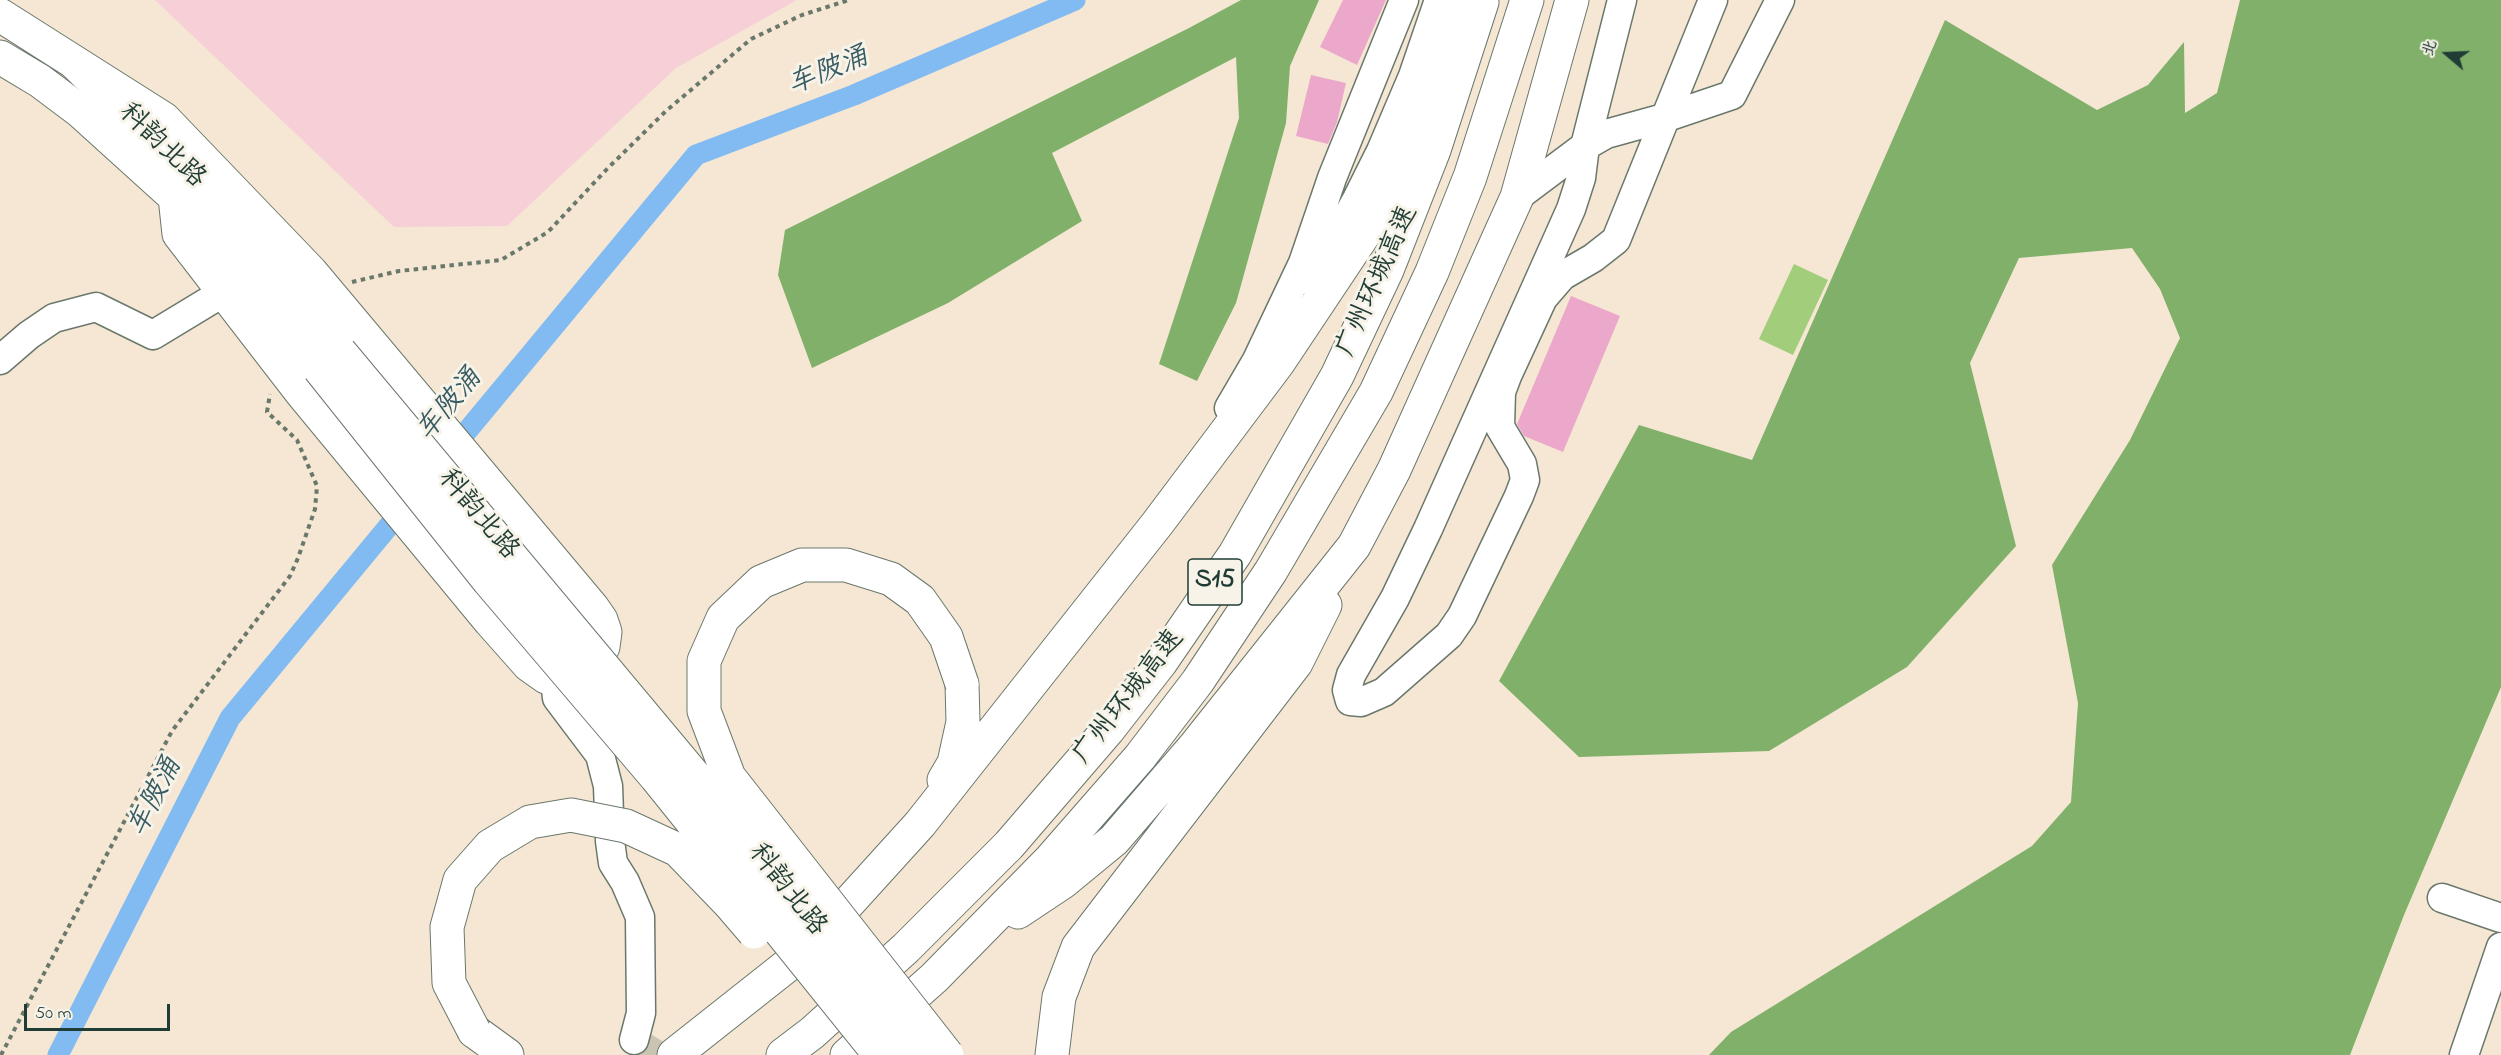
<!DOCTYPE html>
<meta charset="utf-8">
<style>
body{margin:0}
#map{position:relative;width:2501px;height:1055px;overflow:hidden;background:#f5e7d3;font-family:"Indie Flower","LXGW WenKai TC",sans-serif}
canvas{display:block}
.north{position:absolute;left:2417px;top:24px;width:60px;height:60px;-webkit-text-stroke:4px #f7f3e8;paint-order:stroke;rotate:289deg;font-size:16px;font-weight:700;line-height:24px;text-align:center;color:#1f3d34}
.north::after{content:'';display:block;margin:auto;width:21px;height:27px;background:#1f3d34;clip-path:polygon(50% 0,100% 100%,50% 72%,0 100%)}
.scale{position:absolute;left:24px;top:1004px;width:146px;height:27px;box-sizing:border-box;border:3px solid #1f3d34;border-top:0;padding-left:8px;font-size:18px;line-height:21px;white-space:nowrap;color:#1f3d34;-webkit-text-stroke:4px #f7f3e8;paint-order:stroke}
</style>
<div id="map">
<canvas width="2501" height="1055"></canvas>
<div class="north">北</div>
<div class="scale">50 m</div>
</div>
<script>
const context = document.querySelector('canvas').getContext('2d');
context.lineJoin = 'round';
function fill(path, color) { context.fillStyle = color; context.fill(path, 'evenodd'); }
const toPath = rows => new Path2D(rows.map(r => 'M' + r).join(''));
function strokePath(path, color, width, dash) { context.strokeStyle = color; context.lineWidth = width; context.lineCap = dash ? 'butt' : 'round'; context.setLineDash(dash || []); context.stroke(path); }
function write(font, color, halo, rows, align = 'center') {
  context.font = font + ' "Indie Flower","LXGW WenKai TC",sans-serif'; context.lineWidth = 6; context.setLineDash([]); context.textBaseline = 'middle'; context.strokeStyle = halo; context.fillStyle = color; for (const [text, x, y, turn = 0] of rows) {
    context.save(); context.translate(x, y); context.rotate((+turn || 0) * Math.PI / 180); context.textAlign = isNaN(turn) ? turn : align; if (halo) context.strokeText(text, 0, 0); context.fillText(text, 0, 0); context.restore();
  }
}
fill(toPath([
 [155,0,797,0,676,68,507,226,394,227]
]), '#f6cfd7');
fill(toPath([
 [1794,264,1828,280,1793,355,1759,339]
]), '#a2cd7a');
fill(toPath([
 [1241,0,1319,0,1290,66,1286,123,1236,303,1197,381,1159,364,1239,118,1236,57,1052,153,1082,221,948,303,812,368,778,275,785,230,1189,28],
 [2240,0,2501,0,2501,687,2404,915,2350,1055,1709,1055,1731,1032,2032,846,2071,802,2078,703,2052,565,2130,440,2180,338,2160,289,2132,248,2019,258,1970,363,2016,546,1907,667,1769,751,1579,757,1499,681,1639,425,1752,460,1945,20,2097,110,2148,85,2184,42,2185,113,2217,93]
]), '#81b06a');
strokePath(toPath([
 [448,454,696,155,854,95,1075,0],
 [58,1055,230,718,407,504]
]), '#81bbf2', 21);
fill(toPath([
 [1343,0,1386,0,1357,65,1320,47],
 [1311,75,1346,83,1337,122,1328,144,1296,136],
 [1571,296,1620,316,1563,452,1524,436,1517,424]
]), '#eca8cb');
strokePath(toPath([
 [634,1040,658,1055]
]), '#cac5b3', 28, [28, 14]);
const minor = toPath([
 [1622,0,1585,146,1581,178,1571,209,1428,529,1395,598,1351,675,1347,690,1350,701,1361,702,1384,692,1449,635,1462,616,1519,496,1525,480,1522,464,1500,427,1501,392,1507,376,1543,298,1562,276,1593,258,1616,240,1713,0],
 [1517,197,1585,146,1606,134,1664,118,1732,95,1780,0],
 [1311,281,1357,199,1381,151,1413,76,1439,0],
 [0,360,29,335,54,318,96,307,153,335,224,292],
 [1229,408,1257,360,1303,263,1332,178,1404,0],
 [555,680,557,698,600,755,608,786,610,841,613,863,625,882,640,917,641,1013,634,1040],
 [2442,898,2501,918],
 [2464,1055,2501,947]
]);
const major = toPath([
 [0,15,164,119,311,272,592,607,601,620,605,632,603,647,589,667,573,678,562,682,546,677,529,665,490,621,301,392,179,234,175,197,80,111,40,81,0,57]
]);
const highway = toPath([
 [75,63,212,198,262,255,340,352],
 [175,197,319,368],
 [944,780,954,763,963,722,962,684],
 [1018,912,1063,882,1114,840,1195,746,1354,546,1394,470,1517,197,1572,0],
 [474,1031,507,1055],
 [674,1055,803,953,920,824,1157,524,1278,363,1368,228,1395,171,1462,0],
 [783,1055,812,1033,906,948,1009,845,1108,730,1161,662,1235,554,1337,376,1387,270,1434,150,1482,2],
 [847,1055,934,978,1050,860,1140,757,1198,681,1271,571,1376,392,1432,272,1470,177,1527,0],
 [1052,1055,1059,997,1078,947,1296,663,1325,605]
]);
strokePath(minor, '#6a786c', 31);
strokePath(major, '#6a786c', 35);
strokePath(highway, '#6a786c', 35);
strokePath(toPath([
 [352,282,399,271,501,260,548,232,607,169,666,111,751,39,802,15,849,0],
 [1,1055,172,731,290,576,298,558,315,509,317,486,297,440,267,412,270,394]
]), '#6a786c', 4, [4.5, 4.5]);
strokePath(minor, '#fff', 28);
strokePath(major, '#fff', 33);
strokePath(highway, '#fff', 33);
const highwayBridge = toPath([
 [340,352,712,797,916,1055],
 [319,368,489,581,656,777,880,1055],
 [474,1031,449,983,447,927,460,880,490,846,530,822,571,815,626,826,678,850,730,904,754,932],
 [947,1055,729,777,704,711,704,661,723,618,761,582,802,565,846,565,891,579,920,600,946,637,962,684]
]);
strokePath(highwayBridge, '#6a786c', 35, []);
strokePath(highwayBridge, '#fff', 33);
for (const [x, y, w] of [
 [1215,582,54]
]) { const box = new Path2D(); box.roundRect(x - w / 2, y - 23, w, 46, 4.5); context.fillStyle = '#f7f3e8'; context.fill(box); strokePath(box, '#1f3d34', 1.5); }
write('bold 26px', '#1f3d34', null, [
 ["S15",1215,582]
]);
write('27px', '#1f3d34', '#f7f3e8', [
 ["科韵北路",161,147,44],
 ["广州环城高速",1379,282,-66],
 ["科韵北路",477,516,50],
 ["广州环城高速",1130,698,-52],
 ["科韵北路",786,891,52]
]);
write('italic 28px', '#385c64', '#f7f3e8', [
 ["车陂涌",829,73,-22],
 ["车陂涌",451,406,-50],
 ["车陂涌",157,798,-63]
]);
</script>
